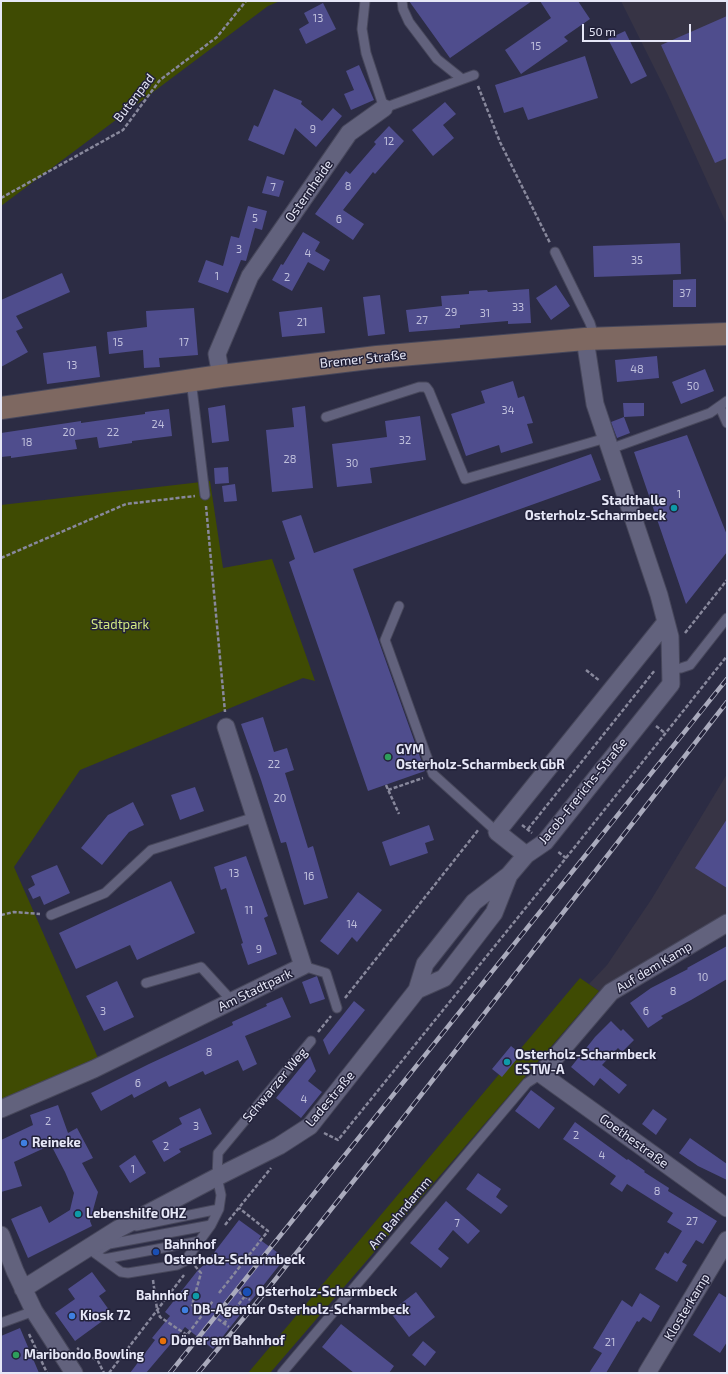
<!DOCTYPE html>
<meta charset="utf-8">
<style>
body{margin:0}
#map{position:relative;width:728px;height:1374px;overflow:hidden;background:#2c2c44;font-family:"Exo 2",sans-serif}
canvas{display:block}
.frame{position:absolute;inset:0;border:2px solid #e6e7f7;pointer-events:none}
.scale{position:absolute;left:582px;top:24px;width:109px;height:18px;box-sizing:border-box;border:2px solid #e6e7f7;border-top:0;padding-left:5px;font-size:12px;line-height:14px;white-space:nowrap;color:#e6e7f7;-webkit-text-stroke:3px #23223a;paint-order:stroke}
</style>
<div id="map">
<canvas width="728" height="1374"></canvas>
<div class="frame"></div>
<div class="scale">50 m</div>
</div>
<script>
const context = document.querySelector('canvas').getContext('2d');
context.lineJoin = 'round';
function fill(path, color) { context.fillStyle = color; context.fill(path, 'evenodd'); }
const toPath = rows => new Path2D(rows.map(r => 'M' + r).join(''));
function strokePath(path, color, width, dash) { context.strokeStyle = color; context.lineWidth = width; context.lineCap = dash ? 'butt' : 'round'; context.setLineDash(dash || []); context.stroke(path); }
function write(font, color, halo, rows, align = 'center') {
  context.font = font + ' "Exo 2",sans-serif'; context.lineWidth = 3; context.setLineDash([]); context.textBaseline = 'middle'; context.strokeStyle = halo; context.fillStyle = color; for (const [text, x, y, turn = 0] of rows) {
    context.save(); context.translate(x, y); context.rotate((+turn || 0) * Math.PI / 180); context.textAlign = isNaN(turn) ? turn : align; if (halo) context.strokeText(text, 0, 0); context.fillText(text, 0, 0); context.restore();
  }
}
fill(toPath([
 [621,1,727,1,727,225,667,93],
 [727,774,727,915,634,968,599,991,589,984,607,965,651,900]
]), '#373445');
fill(toPath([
 [1,1,280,1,268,6,1,206],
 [210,481,223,568,272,559,315,681,303,678,80,770,14,867,99,1060,1,1103,1,505],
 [580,978,599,991,270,1373,248,1373]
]), '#3f4b03');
fill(toPath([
 [409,1,532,1,450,58],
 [540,1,578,1,590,19,564,37,568,41,521,74,505,50,551,18],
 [323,3,336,29,306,44,299,29,309,23,304,13],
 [727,16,727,158,715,163,661,45],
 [625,31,647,76,631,84,608,39],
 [585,56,598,98,528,120,523,107,504,113,495,85],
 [359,65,374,100,351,110,344,94,354,90,346,71],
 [274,89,302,101,301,104,322,121,333,108,342,116,316,147,295,128,284,155,248,140,254,125,258,127],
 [445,102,456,114,443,125,454,138,433,156,412,130],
 [389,126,404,141,375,174,373,172,343,210,364,224,353,240,315,214,346,171,350,174,376,144,374,142],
 [267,176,284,181,279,197,262,193],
 [248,206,267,211,262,230,255,228,246,261,241,260,228,293,198,282,206,260,223,266,231,236,239,238],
 [303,232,320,242,315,251,330,260,324,271,308,262,292,291,272,280,281,264,283,265],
 [680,243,681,274,594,277,593,246],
 [62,273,70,292,16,316,23,328,16,331,28,352,1,367,1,300],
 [696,279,696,307,673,307,673,280],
 [556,285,570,306,551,320,536,298],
 [529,289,531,323,508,324,508,321,460,325,460,328,409,332,406,310,442,306,441,296,469,294,469,291,487,290,488,292],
 [380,295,385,334,368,336,363,297],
 [322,307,325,333,282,337,279,312],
 [194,308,198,355,159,358,160,367,144,368,143,350,109,354,107,332,147,327,146,311],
 [96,346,100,377,47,384,43,353],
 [657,356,659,378,617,382,615,360],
 [705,369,714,391,681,404,672,382],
 [513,381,518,398,524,396,533,423,527,424,533,443,501,453,499,445,466,456,451,414,485,403,481,391],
 [623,403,644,403,644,416,624,417],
 [225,405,229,441,212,443,208,408],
 [305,406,313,488,272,492,266,430,294,427,292,408],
 [169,409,172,436,132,441,132,443,99,448,97,437,75,440,77,449,11,458,11,456,1,457,1,433,81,421,81,423,145,414,145,412],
 [420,416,426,460,370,468,372,483,337,487,332,444,387,437,385,421],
 [624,417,630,433,617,438,611,422],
 [687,435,727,535,727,552,686,604,634,452],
 [591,454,601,480,353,569,425,771,368,791,289,562,295,559,282,521,301,515,314,553],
 [228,467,229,483,215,484,214,468],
 [235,484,237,501,224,502,222,486],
 [263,717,274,752,287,748,294,770,285,773,308,848,313,846,328,898,304,905,286,842,281,843,261,780,241,724],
 [195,787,204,811,180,820,171,795],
 [133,802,144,825,129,832,102,865,81,848,108,815],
 [727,819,727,888,695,868],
 [429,825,434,840,425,843,428,853,390,866,382,842],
 [246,856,268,916,264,918,277,954,248,965,241,944,243,943,226,888,221,890,214,867],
 [57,865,70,893,44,905,40,896,33,899,28,889,35,885,31,876],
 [171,881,195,933,137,960,130,945,76,969,59,933],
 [358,892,382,910,357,942,352,937,338,955,320,941],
 [727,946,727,979,691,1000,661,1016,663,1018,648,1028,630,1003,651,988,688,969,687,968],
 [317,976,325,999,310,1004,302,982],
 [117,981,134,1017,104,1031,86,996],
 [282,997,291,1017,245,1036,257,1064,243,1071,238,1060,205,1075,203,1071,169,1087,166,1081,134,1098,132,1094,101,1111,91,1093,149,1064,233,1025,232,1022,267,1006,266,1004],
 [354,1001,365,1010,329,1055,323,1040],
 [611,1021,621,1031,623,1029,634,1040,622,1052,618,1048,602,1065,627,1085,619,1094,600,1078,594,1086,571,1067,595,1037],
 [511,1046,521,1054,502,1077,492,1069],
 [310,1056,316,1071,308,1081,322,1092,301,1118,276,1098],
 [531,1090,555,1108,539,1129,515,1111],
 [58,1105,68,1133,77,1128,93,1158,82,1163,98,1192,90,1221,92,1226,28,1258,11,1219,41,1206,49,1223,70,1210,74,1193,65,1172,51,1145,14,1162,22,1186,1,1192,1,1140,33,1125,30,1115],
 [200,1108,212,1134,179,1149,181,1152,164,1162,152,1141,182,1124,179,1118],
 [653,1109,667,1119,656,1135,642,1124],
 [575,1122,627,1160,628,1159,645,1171,644,1172,669,1188,668,1191,717,1221,703,1244,696,1240,682,1262,687,1265,677,1282,655,1269,665,1252,668,1254,682,1231,667,1222,673,1213,627,1184,622,1192,610,1184,616,1176,563,1139],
 [690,1138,727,1164,727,1180,698,1166,679,1153],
 [135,1155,146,1173,130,1183,119,1166],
 [478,1173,501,1189,496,1197,508,1206,501,1214,466,1189],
 [446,1201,480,1231,468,1244,453,1230,438,1249,449,1258,441,1268,410,1243],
 [239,1220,261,1236,259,1239,285,1258,213,1349,185,1327,146,1373,130,1373,155,1340,152,1338,170,1316,165,1312,198,1270,206,1263],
 [92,1272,106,1291,99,1296,112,1314,75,1341,55,1313,75,1299,68,1289],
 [416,1292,435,1317,409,1337,390,1312],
 [640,1293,660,1306,651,1322,643,1317,639,1322,637,1321,606,1373,589,1373,602,1353,593,1348,622,1300,632,1307],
 [719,1293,727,1298,727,1342,720,1353,693,1335],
 [341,1324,394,1366,389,1373,354,1373,322,1347],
 [20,1328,39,1373,1,1373,1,1336],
 [423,1341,436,1352,425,1366,412,1355]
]), '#4f4d8d');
const lane = toPath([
 [365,1,362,29,366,53,384,108,474,75],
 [402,1,403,9,409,22,437,59,462,79],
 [555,252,590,323,595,339],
 [191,380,205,495],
 [720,407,727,423],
 [326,417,419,387,426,387,429,391,465,479,606,438],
 [610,449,710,413,727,401],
 [399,606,385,640,433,774,497,832],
 [670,669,681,668,690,665,727,618],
 [51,915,105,893,151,850,255,817],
 [303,966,326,973,337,1008],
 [146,983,201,967,232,1001],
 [136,1226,219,1209],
 [88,1248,121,1272,128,1273,177,1265,185,1261,211,1225,219,1209,221,1195,217,1177,218,1153,311,1041],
 [101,1249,109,1244,211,1225],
 [104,1259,200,1241],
 [1,1323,34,1311],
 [282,1373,527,1083,541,1074]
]);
const street = toPath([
 [221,376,217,354,250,276,349,133,384,108],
 [526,855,497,832,666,622],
 [727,923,611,992,541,1074,727,1208],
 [417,990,444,978,494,913,509,875],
 [1,1109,94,1069,303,966,226,727],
 [1,1235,15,1271,34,1311,74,1373],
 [23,1289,118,1229,217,1177,279,1146,310,1126,417,990,425,964,474,902,509,875,526,855,545,842,671,684,670,637,659,595,595,404,585,339],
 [647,1373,727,1240]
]);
const secondary = toPath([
 [1,408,221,376,377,357,585,339,727,334]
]);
strokePath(lane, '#47475b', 11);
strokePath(street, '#47475b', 19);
strokePath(secondary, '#47475b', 24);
strokePath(toPath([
 [478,86,500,142,550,243],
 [1,198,123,130,160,80,217,37,246,1],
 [206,506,225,712],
 [1,558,126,504,195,496],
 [685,633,727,580],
 [586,670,600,681],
 [656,726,665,733],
 [386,785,399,814],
 [388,790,423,778],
 [522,825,532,833],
 [528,829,655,670],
 [566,858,727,656],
 [1,915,14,912,40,914],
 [345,998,479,829],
 [318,1032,331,1016],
 [324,1133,338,1140,566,858,557,851],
 [225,1225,271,1168],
 [195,1266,201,1273,192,1305,203,1314],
 [153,1280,157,1309,160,1317,187,1335,213,1301],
 [239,1292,250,1300],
 [219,1293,268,1231,239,1208],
 [235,1309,245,1296],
 [218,1319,229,1327],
 [224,1324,229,1316],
 [29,1334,47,1373],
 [77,1348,98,1361,104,1373],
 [127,1349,140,1359],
 [109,1373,184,1275]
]), '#88889c', 2.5, [4, 2]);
strokePath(lane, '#62627d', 9);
strokePath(street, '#62627d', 17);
strokePath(secondary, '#7e6861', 22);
const rail = toPath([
 [170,1373,727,679],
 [198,1373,263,1295,379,1149,727,702]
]);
strokePath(rail, '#aaabbd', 4.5);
strokePath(rail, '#23223a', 3, [9]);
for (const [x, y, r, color] of [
 [674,508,4,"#0f9aa8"],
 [388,757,4,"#2e9e5b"],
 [507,1062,4,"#0f9aa8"],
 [24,1143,4,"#3f7fe0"],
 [78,1214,4,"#0f9aa8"],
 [156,1252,4,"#1a4fb4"],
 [247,1292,5,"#1a4fb4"],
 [196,1296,4,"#0f9aa8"],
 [185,1310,4,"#3f7fe0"],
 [72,1316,4,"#3f7fe0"],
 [163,1341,4,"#e8710a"],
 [16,1355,4,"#2e9e5b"]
]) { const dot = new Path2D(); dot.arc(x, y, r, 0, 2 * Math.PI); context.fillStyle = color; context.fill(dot); strokePath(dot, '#23223a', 1.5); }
write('11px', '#c0c0dc', null, [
 ["13",318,18],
 ["15",536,46],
 ["9",313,129],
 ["12",389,141],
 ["8",348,186],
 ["7",273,187],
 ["5",255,218],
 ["6",339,219],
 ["3",239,249],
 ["4",308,253],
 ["35",637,260],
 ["1",217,276],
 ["2",287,277],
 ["37",685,293],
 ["33",518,307],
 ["29",451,312],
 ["31",485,313],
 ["27",422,320],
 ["21",302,322],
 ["15",118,342],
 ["17",184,342],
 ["13",72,365],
 ["48",637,369],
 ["50",693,386],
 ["34",508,410],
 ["24",158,424],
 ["20",69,432],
 ["22",113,432],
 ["32",405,440],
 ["18",27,442],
 ["28",290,459],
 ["30",352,463],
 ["1",679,494],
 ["22",274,764],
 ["20",280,798],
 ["13",234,873],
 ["16",309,876],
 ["11",249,910],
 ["14",352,924],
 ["9",259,949],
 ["10",703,977],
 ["8",673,991],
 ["3",103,1011],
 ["6",646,1011],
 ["8",209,1052],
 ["6",138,1083],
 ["4",304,1099],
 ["2",48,1121],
 ["3",196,1126],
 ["2",576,1135],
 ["2",166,1146],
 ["4",602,1155],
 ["1",133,1169],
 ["8",657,1191],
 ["27",692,1221],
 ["7",457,1223],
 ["21",610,1342]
]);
write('13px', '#e6e7f7', '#23223a', [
 ["Butenpad",134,98,-52],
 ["Osternheide",309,191,-55],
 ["Bremer Straße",363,359,-6],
 ["Jacob-Frerichs-Straße",583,791,-51],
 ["Auf dem Kamp",654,967,-31],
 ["Am Stadtpark",255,990,-26],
 ["Schwarzer Weg",275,1085,-50],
 ["Ladestraße",330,1099,-50],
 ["Goethestraße",634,1141,36],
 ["Am Bahndamm",400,1213,-50],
 ["Klosterkamp",687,1307,-59]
]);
write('bold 13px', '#e6e7f7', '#23223a', [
 ["Stadthalle",666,501,"right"],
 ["Osterholz-Scharmbeck",666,516,"right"],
 ["GYM",396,750],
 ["Osterholz-Scharmbeck GbR",396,765],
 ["Osterholz-Scharmbeck",515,1055],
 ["ESTW-A",515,1070],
 ["Reineke",32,1143],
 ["Lebenshilfe OHZ",86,1214],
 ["Bahnhof",164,1245],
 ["Osterholz-Scharmbeck",164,1260],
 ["Osterholz-Scharmbeck",256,1292],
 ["Bahnhof",188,1296,"right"],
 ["DB-Agentur Osterholz-Scharmbeck",193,1310],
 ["Kiosk 72",80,1316],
 ["Döner am Bahnhof",171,1341],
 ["Maribondo Bowling",24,1355]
], 'left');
write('13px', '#d1e881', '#23223a', [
 ["Stadtpark",120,625]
]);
</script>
